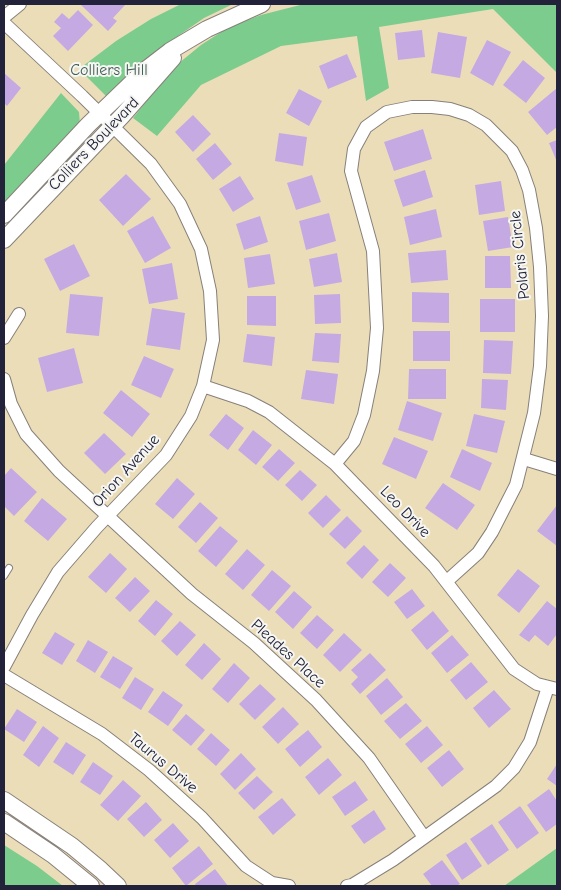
<!DOCTYPE html>
<style>
body{margin:0}
#map{position:relative;width:561px;height:890px;overflow:hidden;background:#ecddb9;font-family:"Comic Neue",sans-serif}
canvas{display:block}
.frame{position:absolute;inset:0;border:5px solid #22223b;pointer-events:none}
</style>
<div id="map">
<canvas width="561" height="890"></canvas>
<div class="frame"></div>
</div>
<script>
const context = document.querySelector('canvas').getContext('2d');
context.lineJoin = 'round';
function fill(path, color) { context.fillStyle = color; context.fill(path, 'evenodd'); }
const toPath = rows => new Path2D(rows.map(r => 'M' + r).join(''));
function strokePath(path, color, width, dash) { context.strokeStyle = color; context.lineWidth = width; context.lineCap = dash ? 'butt' : 'round'; context.setLineDash(dash || []); context.stroke(path); }
function write(font, color, halo, rows, align = 'center') {
  context.font = font + ' "Comic Neue",sans-serif'; context.lineWidth = 4; context.setLineDash([]); context.textBaseline = 'middle'; context.strokeStyle = halo; context.fillStyle = color; for (const [text, x, y, turn = 0] of rows) {
    context.save(); context.translate(x, y); context.rotate((+turn || 0) * Math.PI / 180); context.textAlign = isNaN(turn) ? turn : align; if (halo) context.strokeText(text, 0, 0); context.fillText(text, 0, 0); context.restore();
  }
}
fill(toPath([
 [181,4,233,4,204,18,152,54,106,96,79,69,116,41,151,19],
 [304,4,557,4,557,73,493,9,379,27,389,88,366,101,357,36,281,46,201,85,157,136,133,118,173,68,201,45,229,27,261,15],
 [61,93,79,112,80,124,4,205,4,165],
 [4,845,37,866,63,886,4,886],
 [557,848,557,886,504,886]
]), '#7ccc8d');
fill(toPath([
 [80,4,126,4,113,18,117,21,108,31],
 [78,10,93,25,68,51,53,36,61,28,54,22,62,13,69,19],
 [422,30,425,57,398,60,395,33],
 [438,32,467,37,460,78,431,73],
 [487,40,511,52,493,86,470,73],
 [347,54,357,77,328,89,319,66],
 [523,60,545,78,526,103,503,85],
 [4,73,21,88,7,106,4,103],
 [557,88,557,127,547,135,528,112],
 [299,89,322,101,309,126,286,113],
 [193,115,211,134,193,152,175,132],
 [423,129,432,159,394,171,384,142],
 [279,133,307,137,303,166,275,161],
 [557,140,557,162,549,143],
 [215,143,232,164,213,180,196,159],
 [425,170,433,197,403,207,394,180],
 [126,174,151,199,123,226,99,200],
 [312,175,321,202,296,210,287,183],
 [240,176,254,199,233,212,219,189],
 [501,181,505,211,479,215,475,185],
 [436,209,442,237,410,245,404,217],
 [329,213,336,241,306,250,299,221],
 [153,216,171,248,145,263,127,231],
 [260,216,268,242,244,250,236,224],
 [508,217,513,247,488,251,483,221],
 [74,244,90,276,60,291,44,259],
 [446,250,448,280,411,283,408,253],
 [337,253,342,282,314,287,309,259],
 [270,254,275,284,248,288,244,258],
 [485,256,510,256,511,288,485,288],
 [172,263,178,299,149,304,142,269],
 [412,292,449,293,449,323,412,322],
 [70,294,103,297,99,336,66,333],
 [340,294,341,323,315,324,314,295],
 [247,296,276,296,276,326,247,325],
 [480,299,515,299,515,332,480,332],
 [152,308,185,313,180,350,146,345],
 [413,331,450,331,450,361,413,361],
 [315,333,341,334,339,363,312,361],
 [247,334,275,337,272,366,243,362],
 [484,340,513,341,511,374,483,373],
 [74,348,83,383,47,392,38,358],
 [144,356,174,369,161,398,131,385],
 [409,369,446,369,446,399,408,399],
 [306,370,338,374,334,404,301,399],
 [482,379,508,380,506,410,481,408],
 [121,390,150,414,132,437,103,413],
 [407,401,442,413,433,441,398,430],
 [226,414,244,428,228,450,209,435],
 [474,414,505,421,497,453,466,446],
 [253,430,272,445,256,465,238,450],
 [104,433,126,454,105,474,84,453],
 [394,437,428,451,416,479,382,464],
 [279,449,295,463,278,481,262,467],
 [462,449,492,463,480,491,450,477],
 [11,468,37,492,14,516,4,506,4,476],
 [300,470,317,485,302,501,285,485],
 [177,478,195,494,173,519,155,504],
 [443,483,475,505,457,530,425,508],
 [326,495,341,510,323,528,308,513],
 [42,498,67,519,48,541,24,521],
 [200,502,218,518,196,543,178,527],
 [557,505,557,546,537,531],
 [347,516,362,531,345,549,329,534],
 [220,526,238,541,216,567,198,551],
 [364,545,379,560,362,579,346,563],
 [247,549,265,565,243,590,225,574],
 [110,553,127,569,106,593,88,577],
 [390,563,406,578,388,597,372,582],
 [518,569,540,586,519,613,497,595],
 [272,570,291,586,269,611,251,595],
 [135,577,150,591,130,612,115,598],
 [412,589,425,606,407,619,394,602],
 [294,591,312,607,293,629,275,612],
 [156,600,173,614,155,636,138,621],
 [547,601,557,609,557,634,548,646,535,635,529,642,519,635],
 [433,611,449,631,427,650,411,630],
 [317,615,334,630,317,649,300,633],
 [180,621,196,635,177,656,161,641],
 [55,632,75,644,62,665,42,653],
 [344,633,362,650,340,672,323,655],
 [452,635,469,655,447,673,431,653],
 [88,640,108,652,95,673,76,661],
 [204,643,221,659,202,680,185,665],
 [370,653,386,670,360,694,351,684,358,677,351,670],
 [113,656,133,668,120,689,100,677],
 [471,662,488,682,466,700,450,680],
 [234,663,250,678,228,703,212,689],
 [135,677,154,689,141,710,122,698],
 [387,678,403,697,381,715,366,696],
 [260,684,276,699,255,720,239,704],
 [494,690,511,709,489,728,473,708],
 [163,691,183,705,168,726,148,712],
 [406,703,422,721,400,739,384,721],
 [283,707,299,724,278,744,262,727],
 [17,709,37,722,24,742,4,729],
 [186,714,205,730,191,746,172,730],
 [43,726,59,738,39,767,23,755],
 [427,726,443,745,421,763,405,744],
 [308,730,322,747,300,767,285,749],
 [211,733,230,750,216,766,197,749],
 [66,742,86,755,73,775,53,762],
 [449,750,464,769,442,787,427,768],
 [241,753,256,769,235,790,220,774],
 [328,758,342,775,319,795,305,777],
 [93,762,113,776,100,795,80,782],
 [557,764,557,786,547,779],
 [257,776,273,792,254,810,238,793],
 [123,780,141,796,118,821,100,805],
 [355,781,368,800,345,816,332,797],
 [549,789,557,801,557,824,546,832,527,805],
 [282,798,296,815,273,835,258,817],
 [146,802,162,820,144,837,127,819],
 [520,806,539,833,517,849,498,822],
 [374,810,386,829,364,844,351,826],
 [173,823,189,841,170,858,154,840],
 [492,824,509,850,488,865,470,839],
 [466,842,482,866,462,880,446,855],
 [199,846,213,864,186,886,172,868],
 [442,860,460,884,456,886,432,886,423,874],
 [215,869,228,886,196,886,195,884]
]), '#c5a9e3');
const service = toPath([
 [4,576,9,568]
]);
const minor = toPath([
 [4,17,20,4],
 [4,23,82,96,151,164,180,204,201,249,210,291,213,340,203,386,191,416,166,455,97,527,58,572,32,615,4,667],
 [4,338,19,314],
 [4,379,11,404,26,434,59,471,192,594,254,643,316,700,369,758,424,837],
 [203,386,248,401,269,412,335,464,434,566,514,669,537,684,557,689],
 [524,459,557,469],
 [335,464,354,441,364,415,373,371,377,328,373,251,351,171,354,149,366,127,387,112,412,107,432,107,450,109,469,115,486,125,512,151,522,170,529,190,536,228,540,267,542,316,540,366,534,413,516,485,492,532,478,553,447,581],
 [4,675,102,734,149,770,202,818,246,866,272,883,289,886],
 [347,886,352,885,393,860,496,786,514,768,530,742,548,687]
]);
const tertiary = toPath([
 [4,215,88,125,144,71,170,51,207,29,262,4],
 [4,240,122,116,173,58],
 [4,800,72,846,101,870,118,886],
 [4,822,53,855,91,886]
]);
strokePath(service, '#87807a', 8);
strokePath(minor, '#87807a', 14);
strokePath(tertiary, '#87807a', 18);
strokePath(service, '#fff', 6);
strokePath(minor, '#fff', 12);
strokePath(tertiary, '#fff', 16);
write('16px', '#425e58', '#f6f6f2', [
 ["Colliers Hill",109,70]
]);
write('16px', '#22223b', '#f6f6f2', [
 ["Colliers Boulevard",94,144,-46],
 ["Polaris Circle",520,255,-96],
 ["Orion Avenue",126,471,-48],
 ["Leo Drive",405,512,46],
 ["Pleades Place",288,654,42],
 ["Taurus Drive",163,763,40]
]);
</script>
